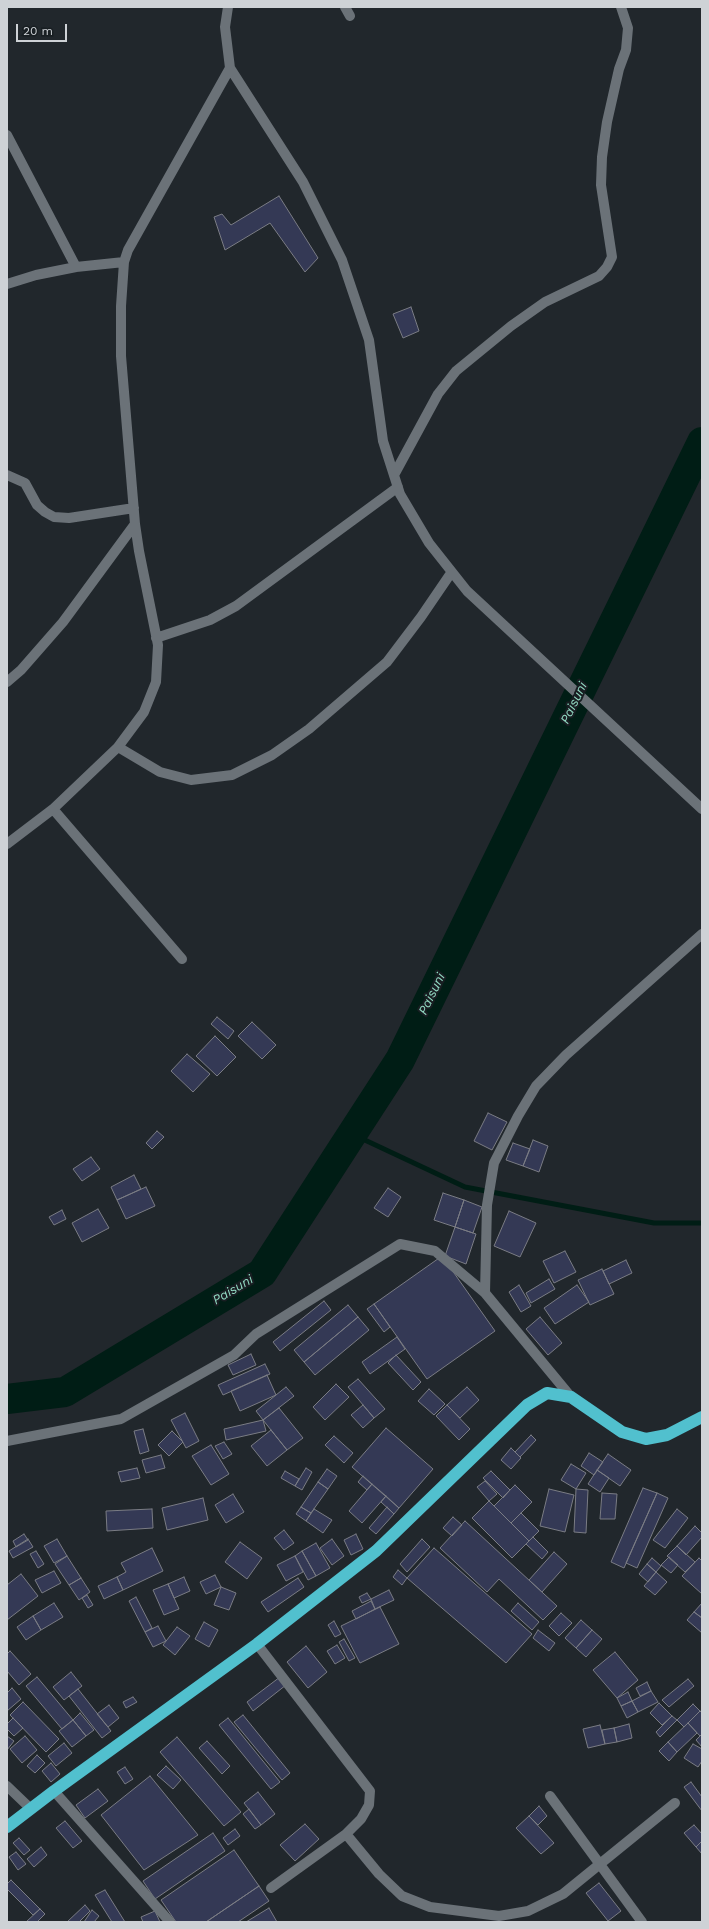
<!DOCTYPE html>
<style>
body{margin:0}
#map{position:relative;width:709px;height:1929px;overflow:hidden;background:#21272c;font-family:"Work Sans",sans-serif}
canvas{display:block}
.frame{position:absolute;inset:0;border:8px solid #ced2d6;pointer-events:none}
.scale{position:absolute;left:16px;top:24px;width:51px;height:18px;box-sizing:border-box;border:2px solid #ced2d6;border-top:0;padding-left:5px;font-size:12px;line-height:14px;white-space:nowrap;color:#ced2d6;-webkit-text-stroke:3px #181e22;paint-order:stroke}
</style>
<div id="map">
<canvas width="709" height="1929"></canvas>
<div class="frame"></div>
<div class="scale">20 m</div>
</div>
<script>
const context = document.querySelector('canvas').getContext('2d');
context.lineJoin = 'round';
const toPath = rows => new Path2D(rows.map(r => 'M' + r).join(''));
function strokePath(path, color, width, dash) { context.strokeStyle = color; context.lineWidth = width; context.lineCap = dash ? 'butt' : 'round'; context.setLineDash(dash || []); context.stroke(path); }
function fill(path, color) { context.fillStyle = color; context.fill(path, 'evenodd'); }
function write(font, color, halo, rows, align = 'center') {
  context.font = font + ' "Work Sans",sans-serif'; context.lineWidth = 4; context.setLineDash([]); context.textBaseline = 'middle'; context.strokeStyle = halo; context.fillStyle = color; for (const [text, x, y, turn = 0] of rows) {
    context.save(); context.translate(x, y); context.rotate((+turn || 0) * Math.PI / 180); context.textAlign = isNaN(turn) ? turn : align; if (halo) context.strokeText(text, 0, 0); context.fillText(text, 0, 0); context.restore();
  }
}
strokePath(toPath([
 [352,1134,465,1187,654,1223,702,1223]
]), '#001d15', 5);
strokePath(toPath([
 [7,1399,65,1392,262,1273,400,1060,702,442]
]), '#001d15', 30);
const building = toPath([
 [279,196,318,258,305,272,270,223,225,250,214,217,222,214,231,225,279,196],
 [411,307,419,331,403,338,393,314,411,307],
 [217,1017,234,1031,228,1039,211,1024,217,1017],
 [252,1022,276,1045,262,1059,238,1036,252,1022],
 [215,1036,236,1057,217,1076,196,1056,215,1036],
 [187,1054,210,1074,193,1092,171,1071,187,1054],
 [488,1113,507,1122,492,1150,474,1141,488,1113],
 [157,1131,164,1137,152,1149,146,1143,157,1131],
 [533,1140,548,1146,539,1172,523,1166,533,1140],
 [513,1143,530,1149,523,1166,506,1160,513,1143],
 [91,1157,100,1169,82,1181,73,1169,91,1157],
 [134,1175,141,1189,117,1200,111,1187,134,1175],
 [146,1187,155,1206,126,1219,117,1200,146,1187],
 [388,1188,401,1197,388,1217,374,1208,388,1188],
 [443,1193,464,1200,455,1227,434,1220,443,1193],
 [464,1200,482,1207,473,1233,455,1227,464,1200],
 [98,1209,109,1228,82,1242,72,1223,98,1209],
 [62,1210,66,1219,54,1225,49,1217,62,1210],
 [509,1211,536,1223,520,1257,494,1246,509,1211],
 [455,1227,476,1234,466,1264,445,1256,455,1227],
 [565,1251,576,1272,554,1283,543,1261,565,1251],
 [442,1256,495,1331,427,1379,374,1304,442,1256],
 [626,1260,632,1273,609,1284,603,1271,626,1260],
 [602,1269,614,1294,590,1305,578,1280,602,1269],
 [549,1279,555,1289,531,1303,526,1293,549,1279],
 [519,1285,531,1306,521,1312,509,1292,519,1285],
 [577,1285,589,1302,555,1324,544,1308,577,1285],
 [324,1301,331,1310,280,1351,273,1342,324,1301],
 [374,1304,390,1327,384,1332,367,1309,374,1304],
 [348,1305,358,1317,304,1362,294,1350,348,1305],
 [358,1317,369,1330,315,1375,304,1362,358,1317],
 [540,1317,562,1343,548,1355,526,1329,540,1317],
 [397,1337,405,1349,370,1374,362,1362,397,1337],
 [251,1354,256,1365,233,1375,228,1365,251,1354],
 [396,1355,421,1382,413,1390,388,1363,396,1355],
 [265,1364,270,1374,223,1395,218,1385,265,1364],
 [267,1375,276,1395,240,1411,231,1391,267,1375],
 [358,1379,385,1409,374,1418,348,1387,358,1379],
 [336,1384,349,1397,325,1420,313,1407,336,1384],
 [286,1387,294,1396,263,1420,256,1411,286,1387],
 [467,1387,479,1400,460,1418,447,1405,467,1387],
 [429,1389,445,1404,434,1415,418,1401,429,1389],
 [363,1405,374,1418,363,1428,351,1415,363,1405],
 [447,1405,470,1429,459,1440,436,1416,447,1405],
 [279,1408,303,1438,287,1450,263,1420,279,1408],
 [185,1413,199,1441,186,1448,171,1420,185,1413],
 [263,1420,266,1431,226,1440,224,1429,263,1420],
 [386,1428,433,1469,399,1508,352,1467,386,1428],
 [143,1429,149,1451,140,1454,134,1431,143,1429],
 [271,1430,287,1450,267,1466,251,1446,271,1430],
 [172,1431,183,1442,169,1456,158,1445,172,1431],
 [531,1435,536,1440,520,1457,515,1452,531,1435],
 [334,1436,353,1453,344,1463,325,1445,334,1436],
 [224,1442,232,1454,223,1459,215,1446,224,1442],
 [211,1445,229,1474,211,1485,192,1456,211,1445],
 [511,1448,521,1458,511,1469,501,1460,511,1448],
 [589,1453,603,1462,594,1475,581,1466,589,1453],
 [608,1454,631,1470,620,1486,597,1470,608,1454],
 [161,1455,165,1468,146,1473,142,1460,161,1455],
 [571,1464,586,1473,576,1489,561,1480,571,1464],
 [137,1468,140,1478,121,1482,118,1472,137,1468],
 [306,1468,312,1472,302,1490,295,1486,306,1468],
 [327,1469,337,1476,328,1489,318,1482,327,1469],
 [597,1470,609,1478,600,1492,588,1484,597,1470],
 [285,1471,299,1479,295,1486,281,1478,285,1471],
 [491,1471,510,1490,503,1498,483,1478,491,1471],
 [363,1476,372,1484,367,1490,358,1482,363,1476],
 [485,1481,497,1494,489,1501,477,1487,485,1481],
 [318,1482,328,1489,311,1513,301,1507,318,1482],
 [372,1484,386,1496,362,1523,349,1511,372,1484],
 [515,1485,532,1502,511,1523,494,1506,515,1485],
 [643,1488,657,1493,624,1568,611,1562,643,1488],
 [549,1489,574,1495,565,1532,540,1526,549,1489],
 [576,1489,588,1490,586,1533,574,1532,576,1489],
 [602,1493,617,1494,615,1519,600,1519,602,1493],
 [657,1493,668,1498,637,1568,626,1563,657,1493],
 [233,1494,244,1512,226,1523,215,1505,233,1494],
 [386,1496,399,1508,394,1514,381,1502,386,1496],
 [203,1498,208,1520,167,1530,162,1508,203,1498],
 [489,1501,529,1541,512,1558,472,1518,489,1501],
 [301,1507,311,1513,306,1521,296,1514,301,1507],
 [387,1507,394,1514,376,1534,369,1528,387,1507],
 [152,1509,153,1528,107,1531,106,1511,152,1509],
 [314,1509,332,1520,323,1533,306,1521,314,1509],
 [677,1509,688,1518,665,1548,653,1540,677,1509],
 [521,1513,539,1531,529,1541,511,1523,521,1513],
 [453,1517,462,1525,452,1536,443,1528,453,1517],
 [465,1521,557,1606,543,1620,499,1579,487,1592,440,1548,465,1521],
 [695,1526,702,1533,702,1537,686,1555,677,1546,695,1526],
 [284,1530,294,1543,284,1550,274,1538,284,1530],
 [24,1534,28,1540,16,1547,13,1541,24,1534],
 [356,1534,363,1549,351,1555,344,1540,356,1534],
 [533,1537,548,1552,542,1559,526,1544,533,1537],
 [28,1539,33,1547,13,1558,9,1551,28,1539],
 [57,1539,67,1556,54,1563,44,1546,57,1539],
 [332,1539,344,1556,332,1565,320,1548,332,1539],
 [422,1539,430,1547,407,1572,400,1564,422,1539],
 [240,1542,262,1558,247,1579,225,1562,240,1542],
 [316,1543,330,1568,316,1576,302,1551,316,1543],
 [677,1546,695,1562,685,1572,667,1556,677,1546],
 [152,1548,163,1571,123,1590,117,1577,126,1572,121,1563,152,1548],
 [434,1548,532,1634,506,1663,407,1578,434,1548],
 [36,1551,44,1564,38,1568,30,1554,36,1551],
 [302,1551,316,1576,308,1580,295,1556,302,1551],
 [554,1552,567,1564,542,1592,529,1580,554,1552],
 [67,1556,81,1578,69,1585,55,1564,67,1556],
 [295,1556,303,1572,286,1581,277,1565,295,1556],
 [669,1557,678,1565,671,1573,661,1565,669,1557],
 [652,1558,661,1566,656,1572,647,1564,652,1558],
 [699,1558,702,1561,702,1594,682,1576,699,1558],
 [647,1564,656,1572,648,1582,639,1574,647,1564],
 [398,1570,407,1578,402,1585,393,1577,398,1570],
 [54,1571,61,1583,42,1593,35,1580,54,1571],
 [656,1572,667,1582,655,1595,644,1586,656,1572],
 [21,1574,38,1596,7,1620,7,1585,21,1574],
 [215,1575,221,1587,206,1594,200,1582,215,1575],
 [117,1577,123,1590,104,1599,98,1586,117,1577],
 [184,1577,190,1591,174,1598,168,1584,184,1577],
 [81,1578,90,1592,79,1600,69,1585,81,1578],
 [298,1578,304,1587,268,1612,261,1602,298,1578],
 [168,1584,179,1609,164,1615,153,1590,168,1584],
 [221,1587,236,1593,229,1610,214,1605,221,1587],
 [389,1590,394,1600,375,1609,371,1599,389,1590],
 [367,1593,371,1599,362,1603,359,1597,367,1593],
 [87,1595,93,1605,88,1608,82,1598,87,1595],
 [136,1597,152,1628,145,1632,129,1601,136,1597],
 [371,1601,375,1609,356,1619,352,1611,371,1601],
 [54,1603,63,1617,41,1630,33,1616,54,1603],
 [518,1603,539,1622,532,1630,511,1611,518,1603],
 [702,1603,702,1618,694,1612,702,1603],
 [380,1607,399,1644,360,1663,341,1626,380,1607],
 [694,1612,702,1618,702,1633,687,1620,694,1612],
 [561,1613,572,1623,559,1636,549,1626,561,1613],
 [33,1616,41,1630,26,1640,17,1627,33,1616],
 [581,1620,592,1630,576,1648,565,1638,581,1620],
 [334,1621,341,1634,335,1637,328,1625,334,1621],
 [204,1622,218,1630,209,1647,195,1639,204,1622],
 [158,1626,166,1641,153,1647,145,1632,158,1626],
 [177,1627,190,1636,175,1655,163,1645,177,1627],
 [538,1630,555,1643,549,1651,533,1638,538,1630],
 [592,1630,602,1639,586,1657,576,1648,592,1630],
 [344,1639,355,1658,349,1661,339,1642,344,1639],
 [337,1645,345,1658,335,1664,327,1651,337,1645],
 [306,1646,327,1672,308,1688,287,1662,306,1646],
 [10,1651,31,1674,19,1685,7,1671,7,1654,10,1651],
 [615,1652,638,1680,617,1698,593,1670,615,1652],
 [71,1672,82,1686,64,1700,53,1687,71,1672],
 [37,1677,73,1720,62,1729,26,1686,37,1677],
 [280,1677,286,1685,253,1711,247,1702,280,1677],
 [688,1679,694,1686,669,1707,662,1700,688,1679],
 [647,1682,651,1691,640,1696,636,1688,647,1682],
 [12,1688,21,1699,7,1711,7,1693,12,1688],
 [78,1689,111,1731,102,1738,69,1696,78,1689],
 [651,1691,658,1702,638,1712,632,1701,651,1691],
 [628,1692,632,1701,621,1706,617,1698,628,1692],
 [133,1697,137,1702,126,1708,123,1702,133,1697],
 [632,1701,638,1712,627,1718,621,1706,632,1701],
 [23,1702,59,1739,46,1752,10,1715,23,1702],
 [659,1703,672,1716,662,1725,650,1713,659,1703],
 [693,1704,700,1711,684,1727,677,1720,693,1704],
 [109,1705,119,1718,108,1727,97,1714,109,1705],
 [700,1711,702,1713,702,1734,700,1736,688,1723,700,1711],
 [80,1713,94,1730,86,1736,73,1720,80,1713],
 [243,1715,290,1773,282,1780,234,1722,243,1715],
 [672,1716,677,1720,660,1737,656,1732,672,1716],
 [13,1718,23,1728,14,1736,7,1729,7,1724,13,1718],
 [228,1718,280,1782,271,1789,219,1725,228,1718],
 [73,1720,86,1736,72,1747,59,1731,73,1720],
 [688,1723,697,1733,677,1752,668,1742,688,1723],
 [629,1724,632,1738,617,1742,614,1728,629,1724],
 [600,1725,605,1744,588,1748,583,1729,600,1725],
 [614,1728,617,1742,605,1744,602,1730,614,1728],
 [702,1734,702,1747,696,1740,702,1734],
 [7,1736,14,1741,7,1750,7,1736],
 [25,1736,37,1750,22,1763,10,1749,25,1736],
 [177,1737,241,1812,224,1826,160,1752,177,1737],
 [207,1741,230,1766,222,1774,199,1748,207,1741],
 [668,1742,677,1752,669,1761,659,1751,668,1742],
 [64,1743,72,1753,56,1766,48,1756,64,1743],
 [693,1744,702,1749,702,1761,698,1767,684,1758,693,1744],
 [37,1755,45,1763,35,1773,27,1766,37,1755],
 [51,1763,60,1774,51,1782,42,1771,51,1763],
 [166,1766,181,1780,173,1789,157,1775,166,1766],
 [125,1767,133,1779,125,1784,117,1772,125,1767],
 [150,1776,198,1835,144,1870,101,1815,150,1776],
 [691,1782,702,1797,702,1811,684,1787,691,1782],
 [98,1789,108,1801,85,1818,76,1805,98,1789],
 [258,1792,275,1814,261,1825,244,1803,258,1792],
 [539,1806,547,1816,538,1825,529,1816,539,1806],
 [249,1809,261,1825,255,1829,243,1814,249,1809],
 [529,1816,554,1843,541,1854,516,1828,529,1816],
 [65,1821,82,1841,73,1848,56,1828,65,1821],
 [305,1824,319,1839,295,1861,280,1845,305,1824],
 [694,1825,702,1834,702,1841,696,1847,684,1833,694,1825],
 [235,1829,240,1836,228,1845,223,1838,235,1829],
 [213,1833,225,1851,155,1899,143,1881,213,1833],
 [19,1838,30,1850,24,1855,13,1843,19,1838],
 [702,1841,702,1854,696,1847,702,1841],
 [41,1847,47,1855,34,1867,27,1859,41,1847],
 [234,1850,259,1886,206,1922,176,1922,161,1900,234,1850],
 [16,1852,26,1864,18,1870,9,1857,16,1852],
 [11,1880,40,1909,33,1915,7,1889,7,1884,11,1880],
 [599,1883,621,1911,608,1921,586,1893,599,1883],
 [259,1886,269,1901,238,1922,206,1922,259,1886],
 [105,1890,125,1922,112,1922,95,1895,105,1890],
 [85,1905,90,1911,79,1922,67,1922,85,1905],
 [269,1908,277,1922,246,1922,269,1908],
 [40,1909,45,1914,37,1922,26,1922,40,1909],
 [92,1910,99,1916,94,1922,84,1922,92,1910],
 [155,1911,160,1922,143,1922,141,1917,155,1911]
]);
fill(building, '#343955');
strokePath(building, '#7a7c84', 1);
strokePath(toPath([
 [228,7,225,27,230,68,303,182,342,260,369,340,383,441,400,494,429,543,467,591,702,809],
 [345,7,350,16],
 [7,135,76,267],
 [7,284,36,275,76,267,124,262],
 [7,475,25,483,37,505,45,512,54,517,69,518,134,508],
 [394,475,438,394,456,371,511,326,545,302,599,276,607,267,612,257,601,185,602,157,607,122,619,69,626,50,628,28,621,7],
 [156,638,210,620,236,606,398,487],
 [7,682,21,670,63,622,135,524],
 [118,747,160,772,191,780,232,775,272,755,309,729,387,662,421,617,451,573],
 [53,809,182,959],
 [7,844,53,809,118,747,144,712,156,682,158,645,139,551,135,524,121,356,121,306,124,262,128,250,230,68],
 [485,1293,487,1205,494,1163,518,1116,536,1086,566,1055,702,934],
 [7,1441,121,1419,234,1355,256,1334,400,1244,435,1251,485,1293,571,1397],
 [257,1644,370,1791,369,1805,361,1819,346,1834,271,1888],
 [7,1786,31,1809],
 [54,1791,170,1922],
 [550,1796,642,1922],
 [346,1834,379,1874,402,1896,430,1907,499,1916,528,1911,563,1894,675,1803]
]), '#6b7278', 10);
strokePath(toPath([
 [7,1827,54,1791,257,1644,376,1551,527,1405,547,1393,571,1397,622,1432,646,1439,667,1435,702,1417]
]), '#51c0ce', 12);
write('italic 13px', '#92dac3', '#181e22', [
 ["Paisuni",574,703,-64],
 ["Paisuni",432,994,-64],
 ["Paisuni",233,1290,-31]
]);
</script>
